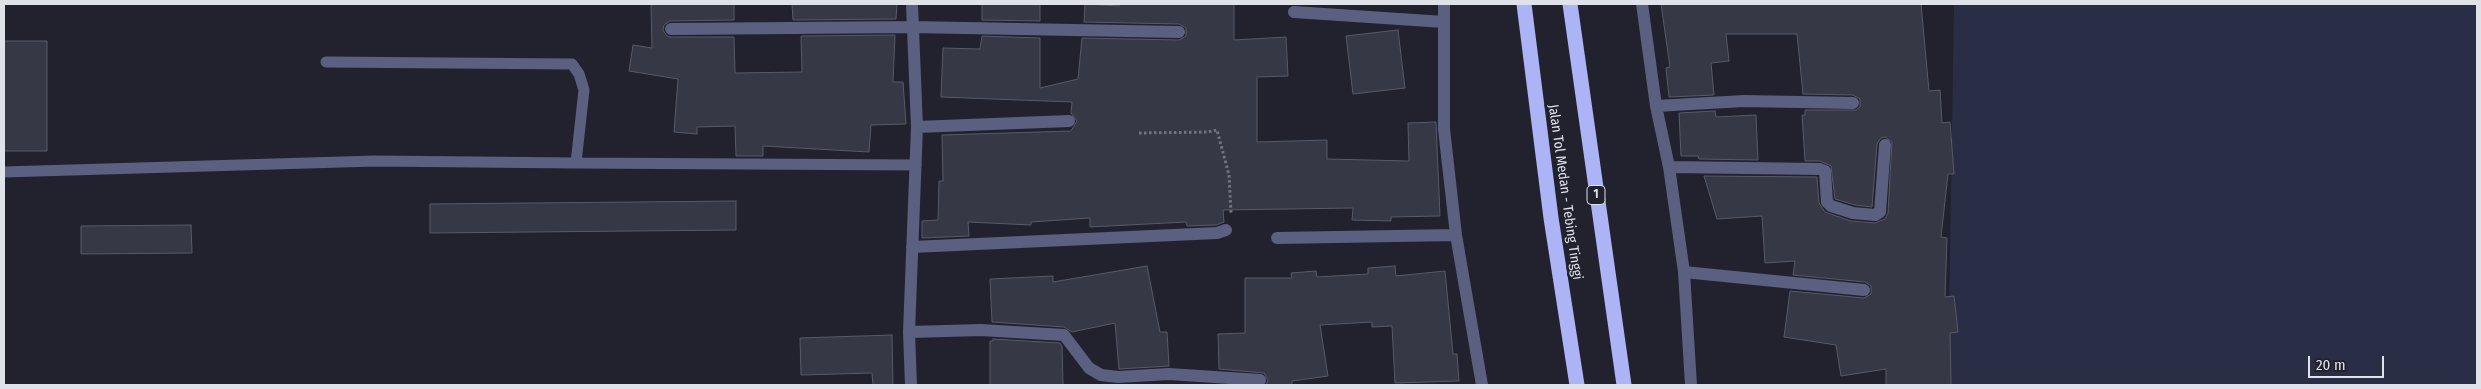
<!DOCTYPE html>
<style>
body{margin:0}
#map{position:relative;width:2481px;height:389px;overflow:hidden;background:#21222e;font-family:"Fira Sans Condensed",sans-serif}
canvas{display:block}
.frame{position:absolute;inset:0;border:5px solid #e0e2ea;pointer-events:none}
.scale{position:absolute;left:2308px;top:356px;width:76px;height:22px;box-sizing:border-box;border:2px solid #e0e2ea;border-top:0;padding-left:6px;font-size:15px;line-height:18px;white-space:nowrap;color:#e0e2ea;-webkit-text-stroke:4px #21222e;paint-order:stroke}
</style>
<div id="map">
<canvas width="2481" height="389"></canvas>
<div class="frame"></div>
<div class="scale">20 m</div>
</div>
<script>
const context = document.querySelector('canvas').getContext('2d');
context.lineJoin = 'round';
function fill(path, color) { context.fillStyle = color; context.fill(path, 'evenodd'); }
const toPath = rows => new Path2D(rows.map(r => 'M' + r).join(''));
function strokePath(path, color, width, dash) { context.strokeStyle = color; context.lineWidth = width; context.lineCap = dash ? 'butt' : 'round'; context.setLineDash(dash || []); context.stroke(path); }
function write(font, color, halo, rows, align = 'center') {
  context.font = font + ' "Fira Sans Condensed",sans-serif'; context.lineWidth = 5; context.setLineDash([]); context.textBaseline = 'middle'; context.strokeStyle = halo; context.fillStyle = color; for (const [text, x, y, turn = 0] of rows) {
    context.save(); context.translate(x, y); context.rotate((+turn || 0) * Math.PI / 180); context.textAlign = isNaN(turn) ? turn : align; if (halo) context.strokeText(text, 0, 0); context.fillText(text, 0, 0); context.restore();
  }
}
fill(toPath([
 [1954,4,2477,4,2477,385,1948,385]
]), '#2a2d46');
const building = toPath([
 [651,4,734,4,734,20,670,21,664,25,663,30,667,36,671,37,734,37,735,73,802,72,801,36,895,35,893,82,903,82,906,124,871,125,869,152,763,146,763,156,736,156,735,126,697,127,697,134,674,132,678,79,629,71,633,45,652,48,651,4],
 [792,4,897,4,896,19,793,20,792,4],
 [982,4,1040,4,1040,21,982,20,982,4],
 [1085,4,1119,6,1119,4,1234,4,1234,40,1286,37,1288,76,1257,77,1257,142,1327,140,1327,159,1409,161,1408,123,1436,122,1440,216,1391,217,1391,221,1352,220,1353,208,1223,210,1224,222,1216,225,1187,226,1186,222,1090,227,1090,218,1031,222,1031,225,968,222,969,236,922,238,922,221,938,220,939,181,943,181,942,135,1071,131,1077,121,1071,113,1072,102,941,97,943,48,980,49,982,36,1040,38,1040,88,1078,79,1082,38,1179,40,1186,36,1186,28,1179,24,1084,22,1085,4],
 [1661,4,1921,4,1929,91,1940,90,1942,123,1950,122,1954,174,1948,174,1941,237,1947,238,1945,297,1954,296,1958,332,1950,333,1951,385,1886,385,1886,369,1841,376,1836,345,1784,337,1790,291,1864,298,1871,294,1871,286,1865,282,1793,275,1795,261,1765,263,1762,216,1717,219,1704,176,1817,177,1819,203,1825,212,1851,221,1875,223,1885,219,1888,213,1892,142,1885,137,1881,138,1877,144,1872,207,1855,205,1835,199,1831,166,1820,161,1805,161,1802,115,1805,115,1805,110,1856,110,1860,107,1860,99,1853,95,1803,94,1797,34,1726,34,1729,61,1711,63,1714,95,1669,97,1666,68,1670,67,1661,4],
 [1398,30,1405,88,1353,94,1346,36,1398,30],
 [4,41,47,41,47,151,4,151,4,41],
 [1715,111,1716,117,1756,115,1758,160,1699,159,1698,156,1681,156,1679,113,1715,111],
 [736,201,736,230,430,233,430,204,736,201],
 [191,225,192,253,81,254,81,226,191,225],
 [1147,266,1160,332,1167,332,1169,366,1119,369,1115,323,1072,332,1064,327,992,322,990,279,1053,276,1053,282,1147,266],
 [1395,266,1396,276,1445,271,1453,354,1457,354,1459,381,1395,383,1392,326,1372,327,1372,322,1320,325,1328,376,1292,381,1292,385,1266,385,1268,380,1264,373,1219,369,1218,334,1245,333,1245,278,1292,278,1291,273,1316,271,1317,277,1368,274,1368,268,1395,266],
 [892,335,893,385,873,385,872,373,801,375,800,338,892,335],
 [993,339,1060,343,1062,346,1063,385,990,385,990,341,993,341,993,339]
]);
fill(building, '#363845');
strokePath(building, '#585a68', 1);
strokePath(toPath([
 [1139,133,1208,132,1217,130,1229,175,1231,213]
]), '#73747f', 3, [2.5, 2.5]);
strokePath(toPath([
 [576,163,916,165],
 [4,172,375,161,576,163,584,90,579,74,572,64,326,62]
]), '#5b5f80', 11);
strokePath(toPath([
 [1444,4,1444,129,1456,235,1482,385],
 [1642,4,1656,106,1669,167,1684,272,1691,385],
 [1294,12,1444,22],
 [671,29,912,27,1179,32],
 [1656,106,1744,101,1853,103],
 [917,127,1069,121],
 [1669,167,1820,169,1825,171,1827,202,1831,206,1853,213,1875,215,1880,212,1885,145],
 [1277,238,1456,235],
 [912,247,1217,233,1226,230],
 [1684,272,1864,290],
 [909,332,981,330,1064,335,1089,368,1101,375,1118,377,1169,374,1260,380],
 [911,385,909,332,917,127,912,4]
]), '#5b5f80', 12);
strokePath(toPath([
 [1524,4,1551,218,1577,385],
 [1570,4,1624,385]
]), '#acb4f5', 15);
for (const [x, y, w] of [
 [1596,195,18]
]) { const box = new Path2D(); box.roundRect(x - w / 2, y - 9.5, w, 19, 4); context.fillStyle = '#21222e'; context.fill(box); strokePath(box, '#e0e2ea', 1); }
write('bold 12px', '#e0e2ea', null, [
 ["1",1596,195]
]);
write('14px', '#e0e2ea', '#21222e', [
 ["Jalan Tol Medan - Tebing Tinggi",1565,192,82]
]);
</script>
